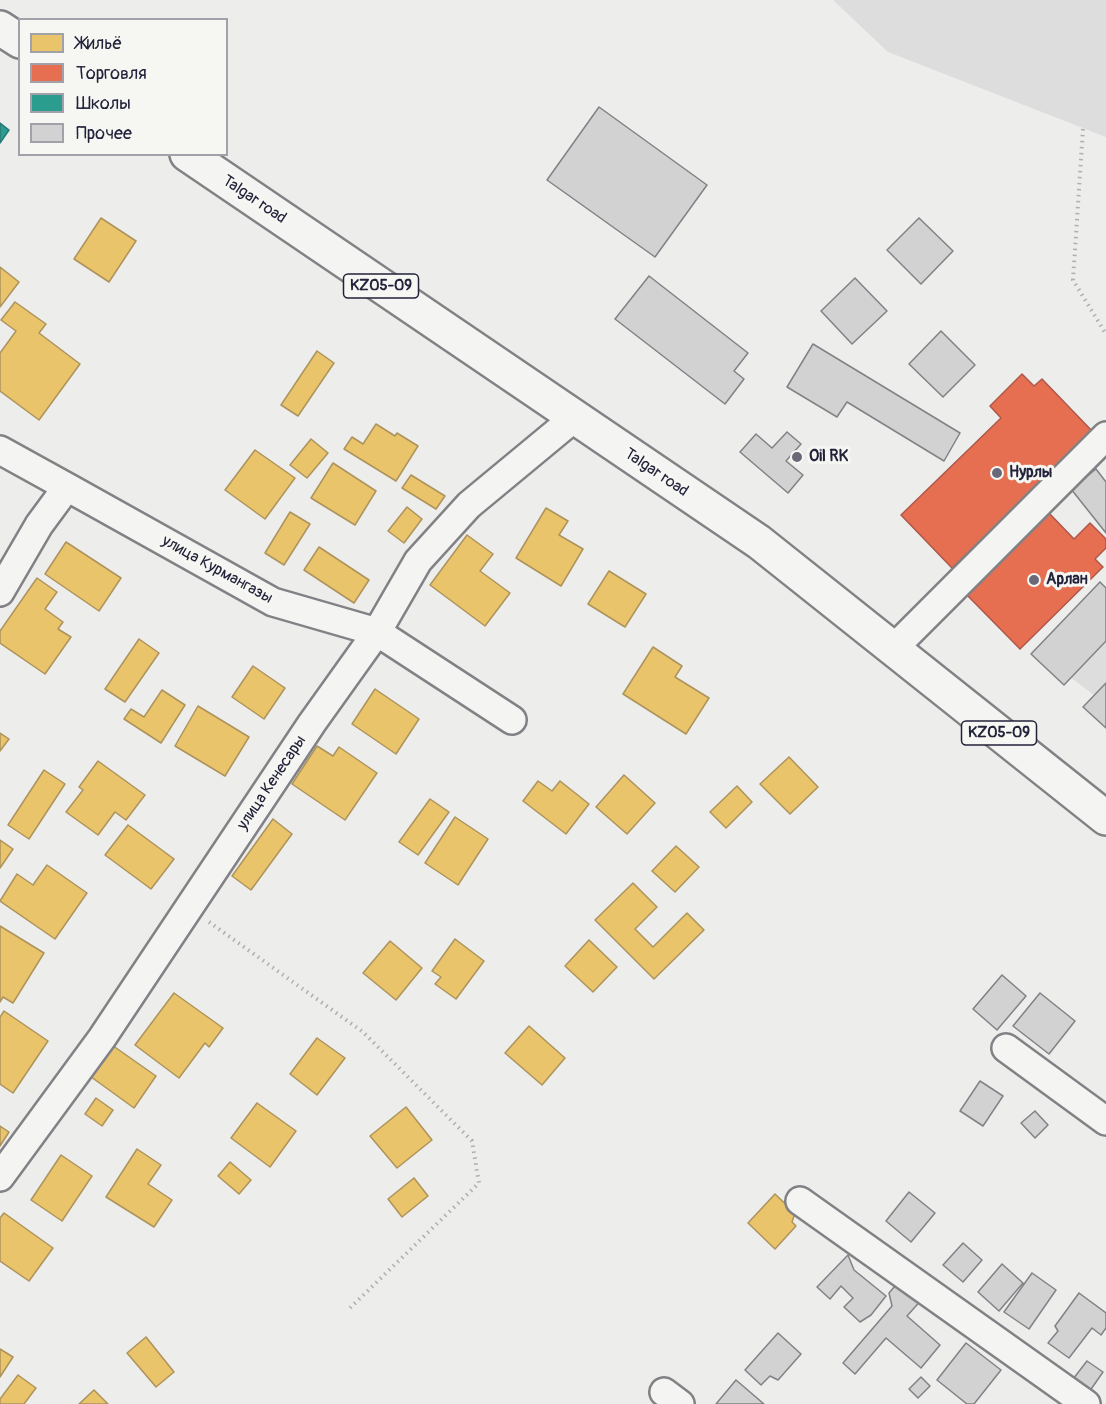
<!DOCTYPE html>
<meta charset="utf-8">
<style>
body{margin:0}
#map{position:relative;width:1106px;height:1404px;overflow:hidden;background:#ededec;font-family:Pangolin,sans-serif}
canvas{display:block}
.legend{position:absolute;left:18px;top:18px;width:210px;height:138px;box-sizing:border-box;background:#f6f6f2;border:2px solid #a1a1a9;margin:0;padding:8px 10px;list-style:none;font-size:18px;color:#22223b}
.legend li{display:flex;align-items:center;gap:12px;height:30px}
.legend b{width:30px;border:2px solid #a1a1a9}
</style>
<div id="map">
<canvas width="1106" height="1404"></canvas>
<ul class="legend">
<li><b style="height:16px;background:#e9c46a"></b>Жильё</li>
<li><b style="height:16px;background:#e76f51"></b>Торговля</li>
<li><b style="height:16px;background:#2a9d8f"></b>Школы</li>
<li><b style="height:16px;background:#d2d2d3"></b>Прочее</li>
</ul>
</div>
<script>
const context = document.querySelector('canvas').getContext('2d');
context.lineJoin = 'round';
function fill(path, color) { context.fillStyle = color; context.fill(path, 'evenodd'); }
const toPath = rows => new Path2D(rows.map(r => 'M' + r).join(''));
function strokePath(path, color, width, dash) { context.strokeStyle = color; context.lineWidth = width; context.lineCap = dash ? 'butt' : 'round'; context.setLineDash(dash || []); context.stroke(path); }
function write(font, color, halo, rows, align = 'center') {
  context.font = font + ' Pangolin,sans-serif'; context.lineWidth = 6; context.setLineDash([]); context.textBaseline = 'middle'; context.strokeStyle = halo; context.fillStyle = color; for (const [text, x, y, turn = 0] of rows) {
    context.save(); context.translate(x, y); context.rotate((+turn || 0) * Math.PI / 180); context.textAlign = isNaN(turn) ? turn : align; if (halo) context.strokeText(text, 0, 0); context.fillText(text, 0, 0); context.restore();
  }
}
fill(toPath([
 [833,0,1106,0,1106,137,888,52],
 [1106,602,1106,704,1042,656]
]), '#ddd');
const homes = toPath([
 [101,218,136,241,109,282,74,259,101,218],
 [0,267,19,282,0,307,0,267],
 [15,302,46,324,39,333,80,364,39,420,0,391,0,353,16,331,1,320,15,302],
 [317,351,334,363,298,416,281,405,317,351],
 [376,424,395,436,397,433,418,446,396,481,344,449,352,437,363,444,376,424],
 [311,439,328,453,307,478,290,465,311,439],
 [255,450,295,478,265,519,225,490,255,450],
 [333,463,376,491,355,525,311,498,333,463],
 [411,475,445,496,436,509,402,488,411,475],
 [407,507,422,519,404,543,388,531,407,507],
 [546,508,568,521,559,535,583,549,561,586,516,558,546,508],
 [290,512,310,524,284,565,265,553,290,512],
 [467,535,493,554,480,571,510,593,485,626,430,585,467,535],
 [66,542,121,578,99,611,45,574,66,542],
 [319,547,369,580,354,603,304,570,319,547],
 [609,571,646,594,625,627,588,604,609,571],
 [37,578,57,592,45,609,63,622,58,629,71,637,45,674,0,643,0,631,37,578],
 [139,639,159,653,125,702,105,689,139,639],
 [653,647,682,666,675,677,709,698,686,734,623,694,653,647],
 [253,666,285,688,264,719,232,697,253,666],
 [375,689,419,719,396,754,352,724,375,689],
 [162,690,185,705,161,743,124,719,131,709,144,717,162,690],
 [198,706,249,737,225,776,175,746,198,706],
 [0,733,9,739,0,751,0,733],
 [317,746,333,756,339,747,377,773,345,820,292,784,317,746],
 [789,757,818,787,790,814,760,784,789,757],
 [98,761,145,795,126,820,115,812,98,835,66,812,83,790,79,787,98,761],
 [44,770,65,784,29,839,8,825,44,770],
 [624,775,655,803,627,834,596,807,624,775],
 [538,781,552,791,560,781,589,804,566,834,523,801,538,781],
 [737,786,752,802,726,828,710,812,737,786],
 [430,799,449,812,418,855,399,842,430,799],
 [455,817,488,839,458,885,425,863,455,817],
 [273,819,292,834,251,890,232,876,273,819],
 [128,825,174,859,151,889,105,855,128,825],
 [0,840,13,849,0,868,0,840],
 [676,846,699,867,675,892,652,871,676,846],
 [47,865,87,893,55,939,0,901,17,874,33,885,47,865],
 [633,883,657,907,635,929,653,947,687,913,704,930,654,979,595,920,633,883],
 [0,926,44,953,13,1003,3,997,0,1002,0,926],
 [455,939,484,961,456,999,435,984,441,977,432,971,455,939],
 [589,940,617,967,593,992,565,966,589,940],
 [390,941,422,968,396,1000,363,973,390,941],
 [174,993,223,1028,209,1047,205,1043,179,1078,135,1045,174,993],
 [4,1011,48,1041,13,1093,0,1084,0,1017,4,1011],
 [529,1026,565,1058,542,1085,505,1053,529,1026],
 [317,1038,345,1058,317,1095,290,1074,317,1038],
 [109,1043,156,1076,134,1108,87,1074,109,1043],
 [96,1098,113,1110,102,1126,85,1114,96,1098],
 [257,1103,296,1131,270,1167,231,1138,257,1103],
 [406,1107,432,1140,397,1168,370,1136,406,1107],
 [0,1126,9,1132,0,1146,0,1126],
 [137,1149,161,1165,148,1184,172,1200,154,1227,106,1197,137,1149],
 [61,1155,92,1176,62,1221,31,1200,61,1155],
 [230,1162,251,1180,239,1194,218,1176,230,1162],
 [414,1178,428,1196,402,1217,388,1199,414,1178],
 [775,1194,795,1213,792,1222,796,1226,775,1249,748,1223,775,1194],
 [4,1213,53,1248,29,1281,0,1261,0,1218,4,1213],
 [146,1337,174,1372,156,1387,127,1353,146,1337],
 [0,1349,13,1357,0,1377,0,1349],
 [18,1375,36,1388,24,1404,0,1404,0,1399,18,1375],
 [94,1390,108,1404,79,1404,94,1390]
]);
fill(homes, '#e9c46a');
strokePath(homes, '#ad935c', 1.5);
const shops = toPath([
 [1022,374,1034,386,1042,379,1093,432,952,568,901,515,1001,418,990,406,1022,374],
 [1048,512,1074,539,1090,523,1106,539,1106,548,1095,559,1103,567,1020,649,965,593,1048,512]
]);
fill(shops, '#e76f51');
strokePath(shops, '#ac584a', 1.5);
const schools = toPath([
 [0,123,9,130,0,143,0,123]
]);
fill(schools, '#2a9d8f');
strokePath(schools, '#287876', 1.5);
const building = toPath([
 [599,107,707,185,655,257,547,180,599,107],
 [919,218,953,251,921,284,887,250,919,218],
 [649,276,748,353,734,371,744,379,725,404,615,319,649,276],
 [855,278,887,311,852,344,821,311,855,278],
 [941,331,975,365,943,397,909,364,941,331],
 [813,344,960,433,944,461,847,402,837,417,787,387,813,344],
 [787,432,801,444,786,461,803,475,788,493,740,452,756,434,772,448,787,432],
 [1096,469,1106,482,1106,533,1071,489,1096,469],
 [1100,582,1106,588,1106,641,1064,685,1031,654,1100,582],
 [1106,683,1106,728,1083,707,1106,683],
 [1002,975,1026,996,997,1030,973,1009,1002,975],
 [1040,993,1075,1021,1049,1054,1013,1026,1040,993],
 [980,1081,1003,1096,983,1126,960,1111,980,1081],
 [1035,1111,1048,1125,1035,1138,1021,1123,1035,1111],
 [909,1192,935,1213,911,1242,886,1221,909,1192],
 [963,1243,982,1260,963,1282,943,1265,963,1243],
 [848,1255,854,1270,886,1296,871,1315,860,1322,844,1307,853,1298,841,1286,830,1299,817,1287,848,1255],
 [1002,1264,1023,1283,999,1311,978,1292,1002,1264],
 [1032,1273,1056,1290,1029,1329,1004,1312,1032,1273],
 [902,1278,924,1297,907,1316,940,1345,921,1368,886,1338,855,1374,843,1363,892,1306,889,1293,902,1278],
 [1079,1293,1106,1313,1106,1328,1101,1335,1092,1328,1069,1358,1048,1343,1058,1331,1055,1326,1079,1293],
 [778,1333,801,1354,778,1380,770,1376,761,1385,745,1370,778,1333],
 [966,1343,1001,1370,974,1404,967,1404,937,1380,966,1343],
 [1087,1361,1103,1372,1087,1395,1070,1383,1087,1361],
 [921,1377,930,1386,918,1398,909,1389,921,1377],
 [736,1380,764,1404,716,1404,736,1380]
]);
fill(building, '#d2d2d3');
strokePath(building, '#828286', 1.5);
const minor = toPath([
 [0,450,67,487],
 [0,592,39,525,67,487,273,602,377,632,512,720],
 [893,649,1106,436],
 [1006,1048,1106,1121],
 [0,1177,102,1038,312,723,377,632,418,561,469,505,574,418],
 [800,1201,1086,1404],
 [664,1392,680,1404]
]);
const primary = toPath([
 [0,28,20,41],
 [187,154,759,542,1106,818]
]);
strokePath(minor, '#828286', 32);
strokePath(primary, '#828286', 38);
strokePath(toPath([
 [1083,129,1073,280,1106,334],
 [209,922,363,1032,472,1141,479,1183,350,1308]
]), '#afafb0', 4, [1.5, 4.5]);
strokePath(minor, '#f4f4f2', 27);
strokePath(primary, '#f4f4f2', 33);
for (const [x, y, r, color] of [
 [797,457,6,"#696979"],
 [997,473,6,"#696979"],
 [1034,580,6,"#696979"]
]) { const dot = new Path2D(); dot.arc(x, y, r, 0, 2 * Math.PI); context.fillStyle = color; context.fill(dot); strokePath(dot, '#f6f6f2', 2); }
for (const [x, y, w] of [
 [381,286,75],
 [999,733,75]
]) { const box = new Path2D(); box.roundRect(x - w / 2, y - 12, w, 24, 4.5); context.fillStyle = '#f6f6f2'; context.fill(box); strokePath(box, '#22223b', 1.5); }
write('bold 15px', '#22223b', null, [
 ["KZ05-09",381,286],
 ["KZ05-09",999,733]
]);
write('16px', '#22223b', '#f6f6f2', [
 ["Talgar road",254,200,34],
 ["Talgar road",656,473,34],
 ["улица Курмангазы",217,570,29],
 ["улица Кенесары",272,783,-56]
]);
write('bold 16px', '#22223b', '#f6f6f2', [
 ["Oil RK",809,457],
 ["Нурлы",1009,473],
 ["Арлан",1046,580]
], 'left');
</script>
